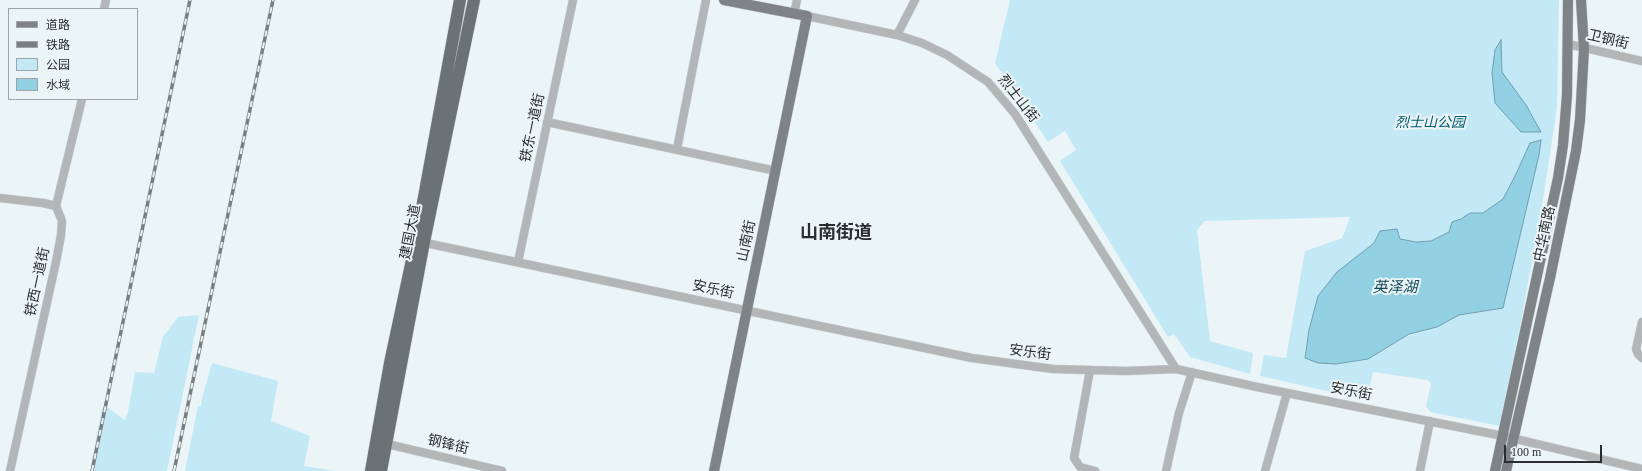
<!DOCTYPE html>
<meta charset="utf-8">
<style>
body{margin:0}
#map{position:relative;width:1642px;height:471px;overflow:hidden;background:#ebf4f7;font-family:"Times New Roman","Noto Sans SC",serif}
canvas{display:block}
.legend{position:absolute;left:8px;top:8px;width:130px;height:92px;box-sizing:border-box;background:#ebf4f7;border:1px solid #9ea4a7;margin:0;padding:5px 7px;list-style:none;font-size:12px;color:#2a2d2e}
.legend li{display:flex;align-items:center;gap:8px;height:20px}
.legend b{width:20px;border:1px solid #9ea4a7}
.scale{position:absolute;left:1504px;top:445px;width:98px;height:18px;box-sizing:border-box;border:2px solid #2a2d2e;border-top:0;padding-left:5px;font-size:12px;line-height:14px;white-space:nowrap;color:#2a2d2e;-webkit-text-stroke:3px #ebf4f7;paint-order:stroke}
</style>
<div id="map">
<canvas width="1642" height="471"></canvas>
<ul class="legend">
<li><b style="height:5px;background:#7e8486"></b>道路</li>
<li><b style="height:5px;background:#797f80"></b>铁路</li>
<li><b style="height:11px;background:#c4e9f6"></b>公园</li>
<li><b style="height:11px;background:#92d0e4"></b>水域</li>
</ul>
<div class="scale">100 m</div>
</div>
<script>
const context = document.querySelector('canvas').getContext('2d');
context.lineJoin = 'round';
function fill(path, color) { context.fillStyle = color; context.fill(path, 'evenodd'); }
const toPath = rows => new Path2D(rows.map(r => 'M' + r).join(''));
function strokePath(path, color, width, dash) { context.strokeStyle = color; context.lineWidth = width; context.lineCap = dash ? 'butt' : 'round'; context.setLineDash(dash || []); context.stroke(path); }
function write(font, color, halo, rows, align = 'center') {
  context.font = font + ' "Times New Roman","Noto Sans SC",serif'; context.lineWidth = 4; context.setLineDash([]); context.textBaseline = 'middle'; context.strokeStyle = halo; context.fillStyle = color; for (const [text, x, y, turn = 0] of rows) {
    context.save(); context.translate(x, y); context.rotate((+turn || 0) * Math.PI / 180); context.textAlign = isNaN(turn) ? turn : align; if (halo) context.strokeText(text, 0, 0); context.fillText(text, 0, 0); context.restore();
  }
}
fill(toPath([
 [1010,0,1559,0,1557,107,1542,207,1522,316,1499,426,1430,412,1426,406,1431,384,1428,380,1373,372,1367,400,1260,376,1264,355,1286,358,1305,251,1342,238,1350,217,1205,221,1197,230,1210,341,1253,353,1250,374,1190,357,1174,334,1168,337,1060,161,1076,150,1065,131,1048,142,995,63],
 [199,315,167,471,90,471,102,408,108,408,125,420,128,412,135,372,154,373,163,337,178,317],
 [212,363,278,381,271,421,310,436,304,466,336,471,185,471,198,406,201,406,202,398]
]), '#c4e9f6');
const water = toPath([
 [1501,40,1502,72,1526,105,1541,132,1521,132,1495,103,1492,73,1495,50,1501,40],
 [1541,140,1539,155,1503,308,1459,315,1437,327,1409,334,1368,359,1336,364,1318,363,1305,358,1309,330,1318,296,1337,272,1374,243,1380,231,1397,229,1400,239,1416,242,1431,241,1449,232,1452,222,1461,219,1470,213,1483,213,1503,199,1516,174,1530,143,1541,140]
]);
fill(water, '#92d0e4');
strokePath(water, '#739fad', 1);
const minor = toPath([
 [104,9,106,0],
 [794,14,797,0],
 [807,16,897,35,922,43,947,55,988,82,1015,114,1176,369],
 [897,35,915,0],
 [1568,44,1642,61],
 [547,122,776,171],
 [677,149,706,0],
 [0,198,43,203,56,206],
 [421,242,972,358,1053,369,1126,371,1176,369,1257,387,1503,436,1642,469],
 [518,262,573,0],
 [1642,322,1636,349,1638,354,1642,358],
 [1090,370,1074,458,1080,467,1095,471],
 [387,444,502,471],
 [10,471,57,257,61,235,62,221,56,206,82,99],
 [1166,471,1179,413,1192,372],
 [1265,471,1287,393],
 [1420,471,1430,421]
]);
const major = toPath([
 [714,471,807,16,724,0],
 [1495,471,1558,178,1563,145,1567,95,1568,0],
 [1506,471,1550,278,1576,151,1580,120,1584,49,1581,0]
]);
const highway = toPath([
 [371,471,390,363,416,241,460,0],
 [381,471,424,242,474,0]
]);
strokePath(minor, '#c8d0d3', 9);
strokePath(major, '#c8d0d3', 11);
strokePath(highway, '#c8d0d3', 13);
strokePath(minor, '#b3b6b7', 8);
strokePath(major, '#7e8486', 10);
strokePath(highway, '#6b7274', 12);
const rail = toPath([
 [92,471,190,0],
 [174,471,273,0]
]);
strokePath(rail, '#797f80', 3.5);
strokePath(rail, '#ebf4f7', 2, [6]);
write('14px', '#2a2d2e', '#ebf4f7', [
 ["卫钢街",1608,40,13],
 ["烈士山街",1018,99,52],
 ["铁东一道街",533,128,-78],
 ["建国大道",411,232,-79],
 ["中华南路",1545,234,-78],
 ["山南街",747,241,-78],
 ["铁西一道街",38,282,-78],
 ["安乐街",713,290,12],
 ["安乐街",1030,353,7],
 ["安乐街",1351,392,11],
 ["钢锋街",448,445,13]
]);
write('italic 14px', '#015b70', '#ebf4f7', [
 ["烈士山公园",1430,123]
]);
write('italic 15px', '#164b5a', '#ebf4f7', [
 ["英泽湖",1395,288]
]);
write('bold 18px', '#2a2d2e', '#ebf4f7', [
 ["山南街道",836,233]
]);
</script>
